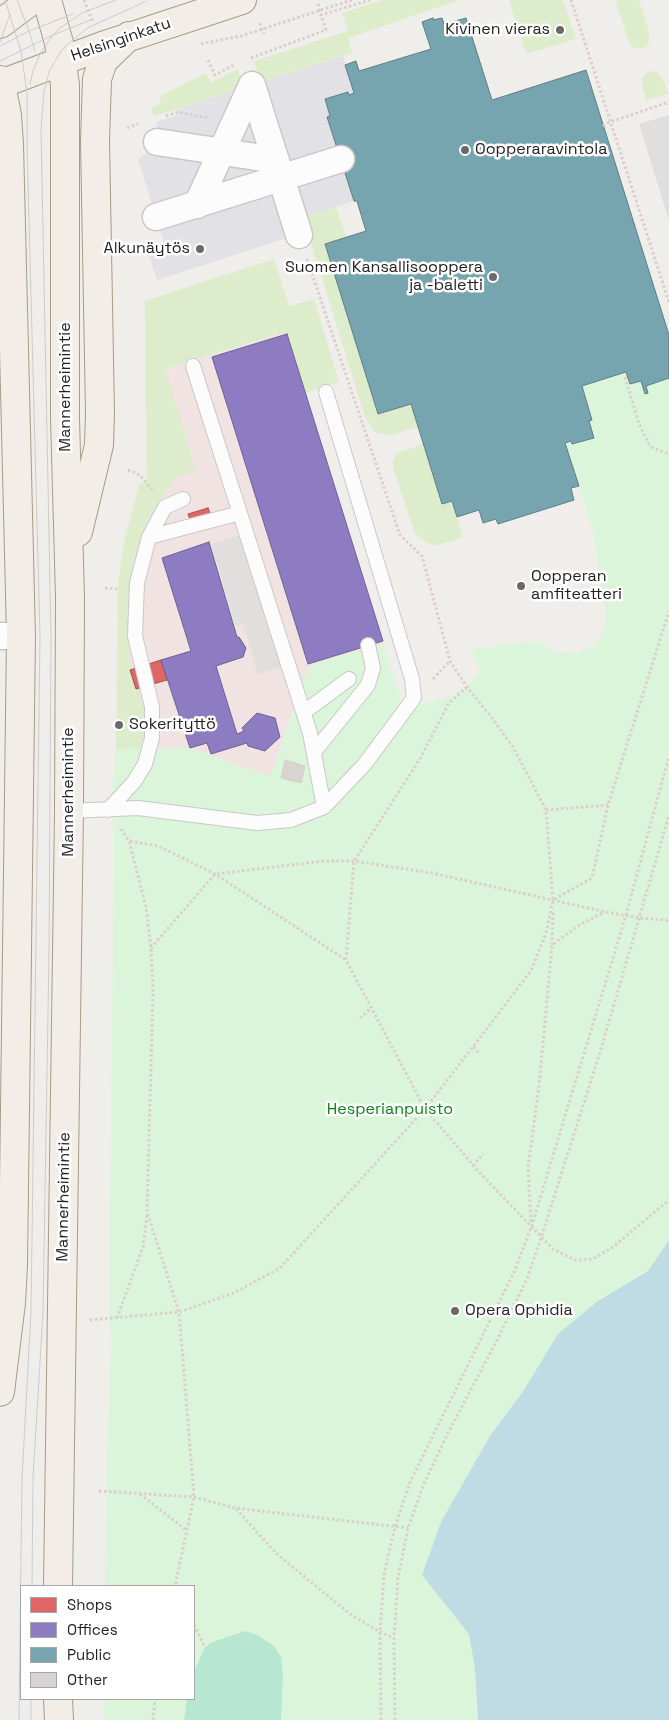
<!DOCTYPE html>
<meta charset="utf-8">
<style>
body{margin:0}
#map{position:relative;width:669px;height:1720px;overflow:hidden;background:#f0eeeb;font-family:"Space Grotesk",sans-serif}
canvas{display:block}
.legend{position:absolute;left:20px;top:1585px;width:175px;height:115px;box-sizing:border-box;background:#fff;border:1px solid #a7a7a7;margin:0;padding:6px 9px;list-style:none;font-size:15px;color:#222}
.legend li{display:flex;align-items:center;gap:10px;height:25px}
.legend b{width:25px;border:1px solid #a7a7a7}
</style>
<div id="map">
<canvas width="669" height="1720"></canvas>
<ul class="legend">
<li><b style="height:14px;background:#e06666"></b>Shops</li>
<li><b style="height:14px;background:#8e7cc3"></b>Offices</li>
<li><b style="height:14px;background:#76a5af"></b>Public</li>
<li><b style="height:14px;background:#d7d4d2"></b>Other</li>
</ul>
</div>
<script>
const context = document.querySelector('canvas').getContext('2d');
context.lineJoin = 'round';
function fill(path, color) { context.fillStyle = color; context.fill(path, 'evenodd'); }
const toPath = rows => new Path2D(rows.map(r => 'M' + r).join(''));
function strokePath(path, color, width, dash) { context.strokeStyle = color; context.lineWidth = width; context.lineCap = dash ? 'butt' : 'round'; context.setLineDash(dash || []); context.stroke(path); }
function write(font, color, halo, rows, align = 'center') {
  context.font = font + ' "Space Grotesk",sans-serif'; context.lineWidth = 5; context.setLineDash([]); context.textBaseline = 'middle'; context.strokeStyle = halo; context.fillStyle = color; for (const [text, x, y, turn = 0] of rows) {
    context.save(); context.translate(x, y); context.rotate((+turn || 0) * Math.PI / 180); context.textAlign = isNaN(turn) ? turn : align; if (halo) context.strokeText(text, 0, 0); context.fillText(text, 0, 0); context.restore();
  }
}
fill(toPath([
 [285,332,383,643,309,666,270,776,188,748,129,749,131,569,148,519,145,376]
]), '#f1e3e1');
fill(toPath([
 [382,0,460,0,348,38,352,53,261,82,254,61,348,31,342,13],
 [509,0,563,0,576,39,526,54],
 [615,0,639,0,649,32,649,43,646,47,642,49,632,47,629,42],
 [238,69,244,88,154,116,151,108,159,104,161,100,160,96,205,73,211,82],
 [651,71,658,72,663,79,668,94,646,100,642,85,642,79,645,74],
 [336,207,346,237,325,245,378,414,411,404,418,427,392,435,379,434,374,431,365,417,303,217],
 [274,259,289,306,314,299,339,382,305,393,285,332,165,369,196,471,181,475,173,481,148,519,131,569,130,660,144,710,145,728,141,749,112,801,116,749,118,583,124,542,139,485,147,480,145,301],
 [423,444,442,503,452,501,463,538,433,546,419,538,415,533,393,467,393,461,397,453]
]), '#ddeccb');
fill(toPath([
 [626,372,630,384,641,381,646,386,669,378,669,1240,648,1271,598,1301,524,1390,490,1436,441,1522,422,1575,469,1634,475,1669,478,1720,104,1720,104,1699,194,1699,194,1586,105,1586,106,1485,111,1341,109,1311,114,842,112,801,116,749,188,748,270,776,309,666,383,643,404,710,461,692,480,672,472,647,489,647,540,641,551,650,561,653,573,654,584,651,594,644,602,635,605,625,606,614,601,589,594,534,565,443,571,441,572,444,594,438,589,421,592,419,582,386]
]), '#daf5da');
fill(toPath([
 [245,1631,257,1635,273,1645,281,1657,283,1675,281,1720,184,1720,187,1699,194,1699,194,1672,205,1647,213,1642]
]), '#b7e6d2');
fill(toPath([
 [669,115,669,221,639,124],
 [247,533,288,665,258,674,243,624,236,626,211,544]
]), '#e0dfde');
fill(toPath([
 [343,56,354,93,349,95,348,92,325,99,330,116,327,117,354,201,303,217,290,237,157,280,147,249,164,243,138,159,152,150,158,134,157,122,178,115,177,109]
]), '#e2e1e5');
fill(toPath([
 [669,1240,669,1720,478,1720,475,1669,469,1634,422,1575,441,1522,490,1436,524,1390,558,1334,598,1301,648,1271]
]), '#bfdbe3');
const shops = toPath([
 [208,508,211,516,191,522,188,514,208,508],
 [161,660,167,680,136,689,130,670,161,660]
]);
fill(shops, '#e06666');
strokePath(shops, '#a75252', 1);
const offices = toPath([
 [287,334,383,641,308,664,212,357,287,334],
 [209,542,237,637,239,637,246,648,243,657,216,666,237,734,244,731,242,728,257,713,275,718,280,737,265,751,248,746,247,743,211,754,207,743,190,748,161,660,191,651,162,558,209,542]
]);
fill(offices, '#8e7cc3');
strokePath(offices, '#6e6193', 1);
const public = toPath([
 [433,18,433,20,442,18,444,24,466,18,492,100,586,70,669,335,669,378,646,386,648,393,645,394,641,381,630,384,626,372,582,386,592,420,589,421,594,438,572,444,571,441,565,443,579,486,571,488,574,500,498,524,496,519,483,523,479,510,457,517,452,501,442,504,411,404,378,414,325,244,366,231,357,201,354,201,327,117,330,116,325,99,348,92,349,95,354,93,345,65,356,61,359,71,431,49,422,22,433,18]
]);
fill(public, '#76a5af');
strokePath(public, '#5d7e85', 1);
const building = toPath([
 [285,760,305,766,301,783,281,778,285,760]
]);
fill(building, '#d7d4d2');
strokePath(building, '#d3d0cc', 1);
const lane = toPath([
 [193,366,310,733,324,807],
 [149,537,240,513],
 [304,712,349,679],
 [314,752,368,685,373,668,368,645],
 [108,810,134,782,145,764,152,738,152,707,135,636,137,583,149,537,165,507,183,499],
 [69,811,138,808,257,823,291,820,324,807,364,765,414,698,412,679,326,392]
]);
const street = toPath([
 [252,85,299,235],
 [157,142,276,160],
 [197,205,252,85],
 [156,217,341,159],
 [0,636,21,636]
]);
const primary = toPath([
 [47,0,59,43,65,85,65,418,70,598,69,811,58,1586],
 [0,24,32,0],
 [0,80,7,115,9,144,21,636,13,1265,11,1303,0,1392],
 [1,84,102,46,242,0],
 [78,532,99,445,100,413,95,141,97,79,103,61,129,36],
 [58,1699,59,1720]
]);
strokePath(lane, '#c9c8c7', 16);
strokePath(street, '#c9c8c7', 29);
strokePath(primary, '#a79c86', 30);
strokePath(toPath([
 [84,0,93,23],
 [571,0,669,302],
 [318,4,321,15],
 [260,23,264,34],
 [201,44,241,36,352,0],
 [251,58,326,30,321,15,370,0],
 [208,60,215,75,234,65],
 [166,116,178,112,208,118],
 [603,126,610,122,669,102],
 [127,128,138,124],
 [307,259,400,535,422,556,450,661,467,687,492,718,513,747,546,810,553,900,592,878,608,805,669,611],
 [311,270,331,265],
 [625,377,639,424,649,444,653,448,669,454],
 [128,470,140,475,153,491],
 [105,588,117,589],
 [433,679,450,661],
 [467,687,449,703,420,759,354,861,346,960,425,1109,479,1172,553,1249,575,1260,593,1259,613,1247,669,1200],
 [546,810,608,805],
 [121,829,129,841,146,907,151,948,153,991,147,1212,179,1312,194,1497,175,1586],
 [130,841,158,846,215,874,346,960],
 [552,945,553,911],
 [151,948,215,874,324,861,354,861,432,873,606,912,640,918,666,920,669,923],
 [360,1018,371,1008],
 [473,1047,480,1054],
 [473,1166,483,1154],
 [531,1222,528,1168,539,1086,552,946,557,941,581,924,605,912],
 [117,1318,143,1247,147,1215],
 [90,1320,179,1312,234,1293,280,1268,425,1109,531,971,546,933,553,900],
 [99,1491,194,1497,235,1508,408,1528],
 [140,1494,186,1530],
 [236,1509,277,1554,350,1614,380,1632,394,1638],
 [194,1625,205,1647],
 [153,1720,155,1699],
 [381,1720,380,1632,384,1575,395,1527,410,1482,515,1270,532,1225,626,915,669,756],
 [395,1720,394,1638,398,1578,408,1528,423,1486,448,1433,497,1340,527,1279,541,1238,602,1046,669,815]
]), '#dccecd', 3, [2.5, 2.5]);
strokePath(lane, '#fdfcfc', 14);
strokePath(street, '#fdfcfc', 26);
strokePath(primary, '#f3ede7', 28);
strokePath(toPath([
 [5,0,21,51,27,93,27,144,40,636,31,1312,22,1478,19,1720],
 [17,0,29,31,35,51],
 [0,42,10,14],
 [0,46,29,31,73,14],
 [0,61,53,35,93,19],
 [30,84,33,71,41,52,53,35,60,28,82,13,116,0],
 [32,1586,33,1478,43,1312,49,952,51,636,41,130,44,92,49,72,61,51,69,43,89,27,147,1],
 [31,1720,31,1699]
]), '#ccc', 1);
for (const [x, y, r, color] of [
 [560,30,5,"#6a6968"],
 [465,150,5,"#6a6968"],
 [200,249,5,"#6a6968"],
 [493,277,5,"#6a6968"],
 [521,586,5,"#6a6968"],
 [119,725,5,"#6a6968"],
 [455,1311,5,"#6a6968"]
]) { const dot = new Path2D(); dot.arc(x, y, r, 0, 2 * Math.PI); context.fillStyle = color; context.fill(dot); strokePath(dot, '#fff', 2); }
write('16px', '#222', '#fff', [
 ["Kivinen vieras",550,30,"right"],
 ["Oopperaravintola",475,150],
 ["Alkunäytös",190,249,"right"],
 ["Suomen Kansallisooppera",483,268,"right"],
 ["ja -baletti",483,286,"right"],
 ["Oopperan",531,577],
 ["amfiteatteri",531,595],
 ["Sokerityttö",129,725],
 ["Opera Ophidia",465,1311]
], 'left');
write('16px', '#222', '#fff', [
 ["Helsinginkatu",121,40,-19],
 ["Mannerheimintie",66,387,-90],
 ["Mannerheimintie",69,792,-90],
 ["Mannerheimintie",64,1197,-89]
]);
write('16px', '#0c8416', '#fff', [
 ["Hesperianpuisto",390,1110]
]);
</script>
